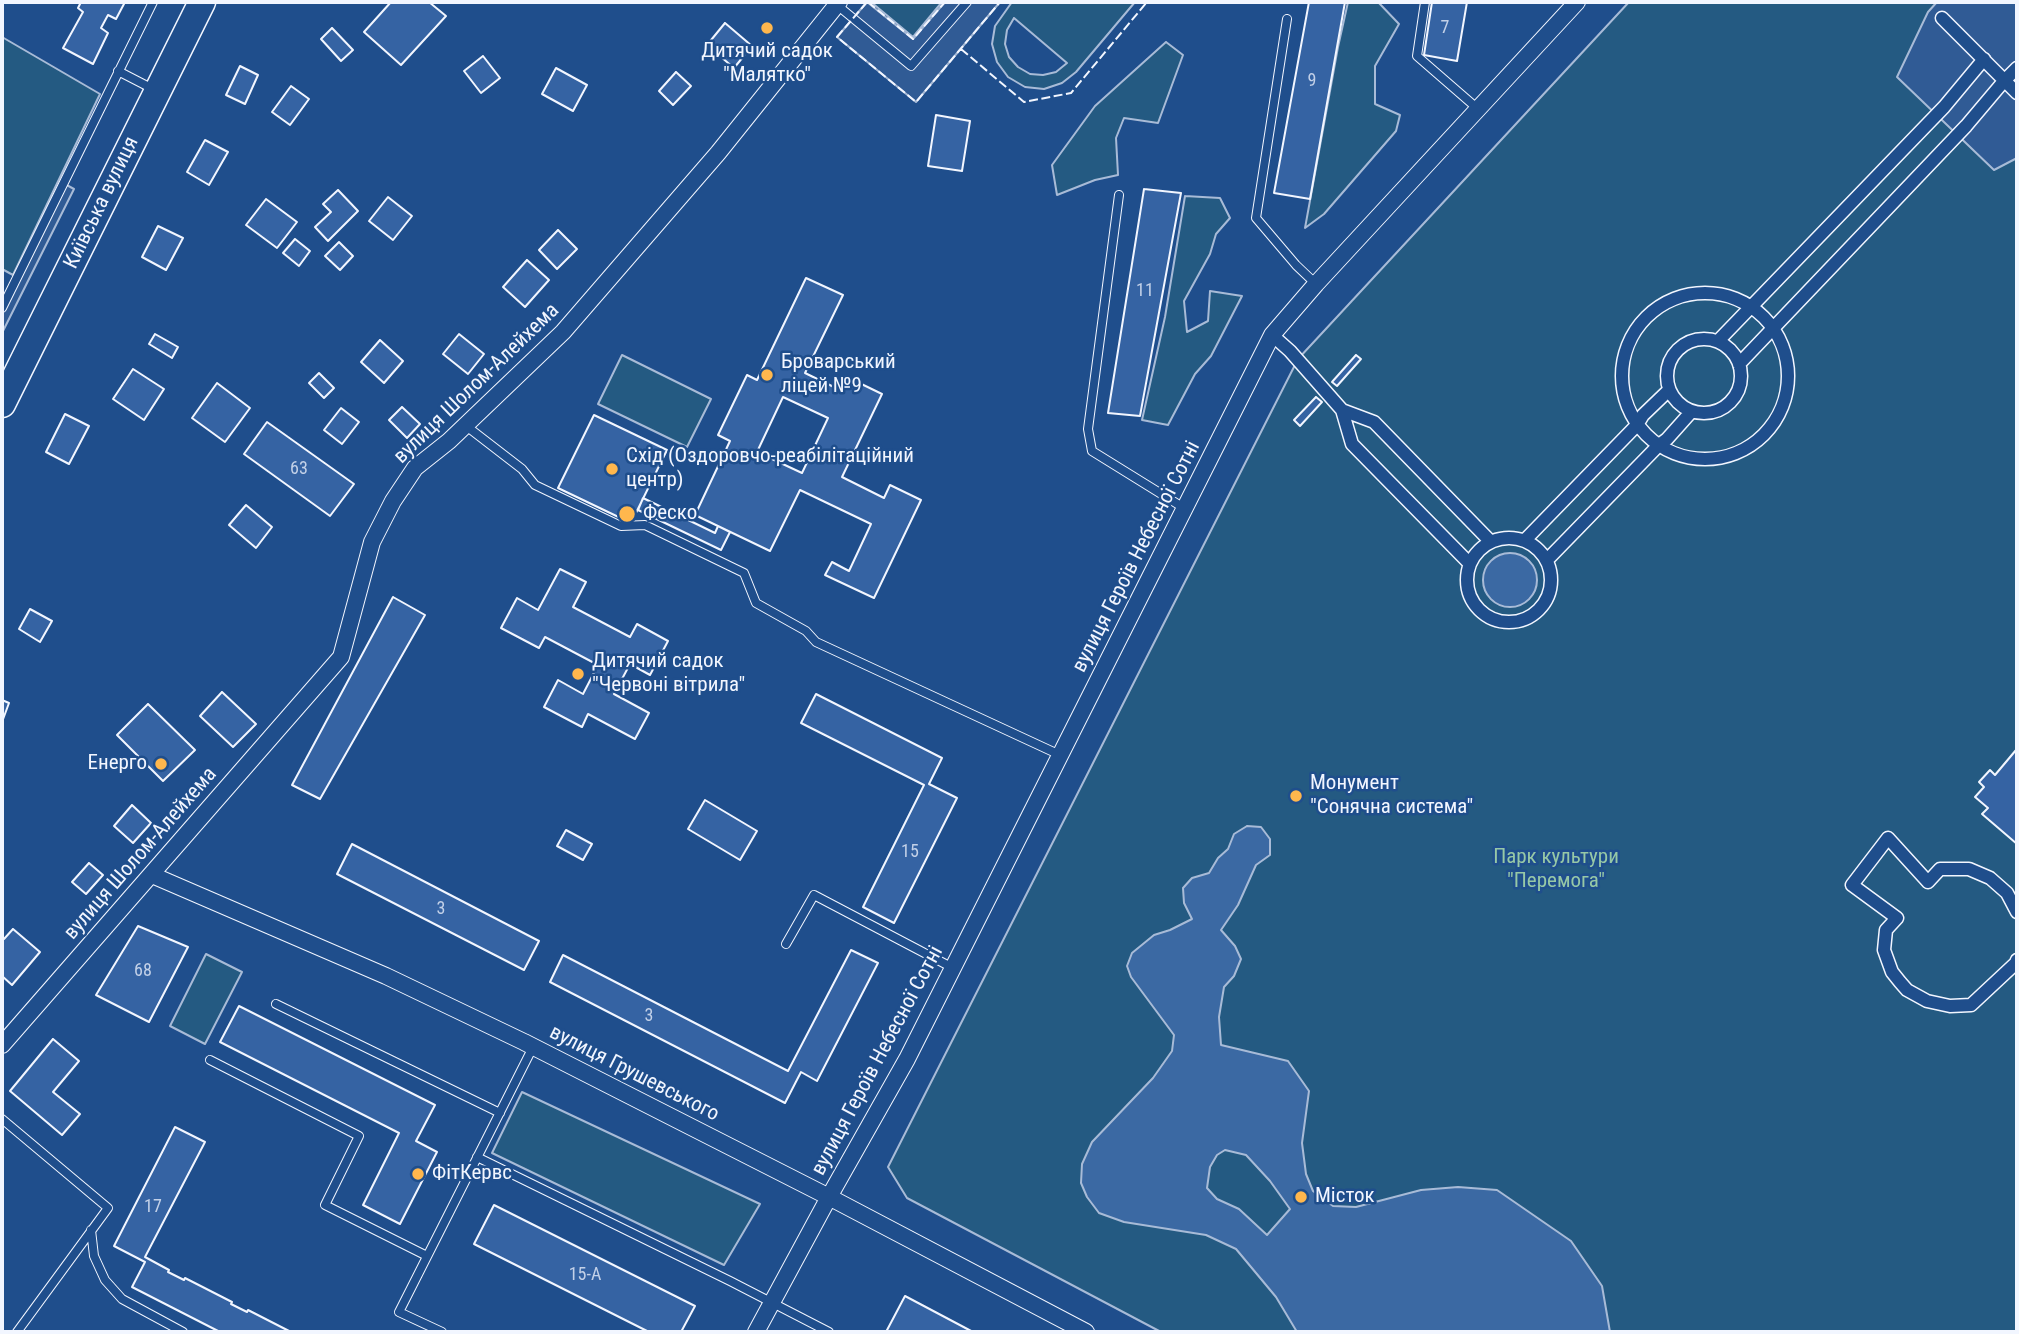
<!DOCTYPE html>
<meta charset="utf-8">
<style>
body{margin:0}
#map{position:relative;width:2019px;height:1334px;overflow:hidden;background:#1f4e8c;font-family:"Roboto Condensed",sans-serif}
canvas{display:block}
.frame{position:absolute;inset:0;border:4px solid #f2f6ff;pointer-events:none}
</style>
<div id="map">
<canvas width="2019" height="1334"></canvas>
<div class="frame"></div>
</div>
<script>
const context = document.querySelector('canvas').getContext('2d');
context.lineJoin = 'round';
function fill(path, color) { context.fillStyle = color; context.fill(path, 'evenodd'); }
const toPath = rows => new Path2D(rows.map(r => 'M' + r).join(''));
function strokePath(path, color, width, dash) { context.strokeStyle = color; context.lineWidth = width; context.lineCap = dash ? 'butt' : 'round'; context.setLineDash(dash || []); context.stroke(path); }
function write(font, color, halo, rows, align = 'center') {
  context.font = font + ' "Roboto Condensed",sans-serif'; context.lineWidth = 5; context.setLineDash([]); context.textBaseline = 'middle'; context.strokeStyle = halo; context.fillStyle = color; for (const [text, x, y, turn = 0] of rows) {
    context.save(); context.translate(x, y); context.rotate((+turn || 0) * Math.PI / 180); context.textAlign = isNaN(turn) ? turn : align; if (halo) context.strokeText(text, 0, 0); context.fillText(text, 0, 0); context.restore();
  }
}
const green = toPath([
 [871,2,942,2,913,37,871,2],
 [1012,2,1135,2,1076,72,1062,83,1044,89,1025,87,1008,77,997,62,992,44,995,26,1012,2],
 [1014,18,1067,63,1056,72,1043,75,1030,74,1018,67,1009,57,1005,44,1007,30,1014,18],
 [1348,2,1378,2,1399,24,1375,66,1375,104,1400,115,1396,131,1324,214,1305,228,1338,47,1348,2],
 [1629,2,2017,2,2017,1332,1161,1332,907,1198,888,1167,1298,359,1629,2],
 [2,37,100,94,13,275,2,269,2,37],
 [1166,42,1183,55,1158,123,1124,118,1116,138,1118,175,1095,180,1057,195,1052,165,1095,106,1166,42],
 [1185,196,1220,198,1230,218,1216,234,1210,254,1184,301,1187,332,1208,321,1210,291,1242,296,1211,356,1195,374,1168,425,1142,420,1165,317,1185,196],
 [622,355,711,399,687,447,598,404,622,355],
 [206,954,242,972,205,1044,170,1026,206,954],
 [522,1092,760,1204,724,1265,492,1153,522,1092]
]);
fill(green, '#245a82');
strokePath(green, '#a8bbd7', 2);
const parking = toPath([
 [867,2,913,39,945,2,1000,2,916,102,837,37,867,2],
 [1937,2,2017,2,2017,158,1994,170,1897,77,1928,12,1937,2],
 [63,183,74,189,2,333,2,308,63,183]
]);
fill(parking, '#305b95');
strokePath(parking, '#a8bbd7', 2);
const water = toPath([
 '1483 580a27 27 0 1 1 54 0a27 27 0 1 1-54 0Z',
 [1247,826,1261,827,1270,839,1270,855,1256,865,1238,905,1221,930,1235,946,1241,959,1234,976,1224,987,1219,1017,1221,1045,1288,1061,1309,1091,1302,1143,1306,1174,1313,1191,1333,1206,1356,1207,1421,1190,1458,1187,1497,1190,1571,1241,1602,1286,1610,1332,1297,1332,1276,1297,1236,1249,1206,1235,1124,1222,1099,1213,1087,1197,1081,1183,1082,1164,1092,1142,1153,1078,1172,1051,1174,1035,1131,977,1127,966,1132,953,1154,935,1170,930,1192,919,1184,903,1183,888,1192,878,1209,873,1218,858,1228,849,1234,834,1247,826],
 [1225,1150,1246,1155,1270,1181,1290,1209,1267,1235,1239,1209,1217,1199,1207,1188,1210,1167,1217,1155,1225,1150]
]);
fill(water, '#3b69a3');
strokePath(water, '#a8bbd7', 2);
const building = toPath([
 [81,2,125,2,116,19,108,15,101,28,108,33,93,64,63,48,83,12,78,8,81,2],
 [391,2,429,2,446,16,401,65,364,32,391,2],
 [1309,2,1345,2,1310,199,1274,193,1309,2],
 [1432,2,1467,2,1457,61,1424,55,1432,2],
 [725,23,752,46,734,68,707,45,725,23],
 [332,28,353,50,341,61,321,39,332,28],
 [483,56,500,78,481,93,464,71,483,56],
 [240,66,258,75,245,104,226,95,240,66],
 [556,68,587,85,573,111,542,94,556,68],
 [676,72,691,86,673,105,659,91,676,72],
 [291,86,309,99,290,125,272,112,291,86],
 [936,115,970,121,962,171,928,166,936,115],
 [205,140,228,152,209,185,187,172,205,140],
 [1144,189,1181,193,1140,416,1108,413,1144,189],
 [338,190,358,211,328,241,315,227,331,212,323,204,338,190],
 [388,197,412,216,393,240,369,221,388,197],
 [266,199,297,222,277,248,246,225,266,199],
 [158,226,183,238,166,270,142,257,158,226],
 [558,230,577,249,557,269,539,250,558,230],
 [295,239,310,251,299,266,283,253,295,239],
 [339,242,353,256,340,270,325,256,339,242],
 [527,260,549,280,525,307,503,287,527,260],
 [806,278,843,295,805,373,840,390,847,377,882,394,842,477,884,498,890,485,921,500,874,598,825,575,832,562,849,571,871,524,800,490,770,551,695,515,730,441,718,435,747,375,757,380,806,278],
 [783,397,828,418,802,473,757,452,783,397],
 [155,334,178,347,172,358,149,344,155,334],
 [459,334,484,354,468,374,443,354,459,334],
 [380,340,403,361,384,383,361,362,380,340],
 [1356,355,1361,359,1337,386,1332,382,1356,355],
 [133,369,164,389,144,420,113,399,133,369],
 [319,373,334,388,324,398,309,383,319,373],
 [217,383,250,408,225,442,192,418,217,383],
 [1316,397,1322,402,1300,426,1294,420,1316,397],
 [402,407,420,424,407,438,389,420,402,407],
 [341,408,359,422,342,444,324,430,341,408],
 [65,414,89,426,69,464,46,452,65,414],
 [594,415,667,450,631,523,558,488,594,415],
 [267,422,354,484,330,516,244,454,267,422],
 [643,498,715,533,718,526,730,532,721,550,638,510,643,498],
 [246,505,272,527,256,548,229,525,246,505],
 [560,569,586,582,573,607,630,637,637,624,668,641,650,675,630,664,614,694,649,713,635,739,588,714,582,727,544,707,558,680,583,694,598,665,545,637,539,648,501,628,517,598,538,610,560,569],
 [393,597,425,615,320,799,292,785,393,597],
 [30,609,52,621,40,642,19,629,30,609],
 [222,692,256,724,233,747,200,716,222,692],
 [816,694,942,758,929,784,957,798,894,923,863,907,924,785,801,723,816,694],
 [2,700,9,703,2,722,2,700],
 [148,704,195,750,163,781,117,735,148,704],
 [2016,750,2017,752,2017,844,1982,814,1988,808,1975,797,1984,787,1979,782,1990,770,1995,775,2016,750],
 [705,800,757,831,740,860,688,829,705,800],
 [132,805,151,823,133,843,114,826,132,805],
 [566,830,592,844,583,860,557,846,566,830],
 [352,844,539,941,524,970,337,874,352,844],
 [89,863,103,875,86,894,72,882,89,863],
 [138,926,188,947,149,1022,96,995,138,926],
 [13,929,40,952,12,985,2,976,2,936,4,939,13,929],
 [851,950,878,963,817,1081,801,1072,785,1103,550,982,563,955,788,1071,851,950],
 [239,1006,435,1105,416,1141,437,1152,400,1224,363,1205,399,1133,220,1042,239,1006],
 [53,1039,79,1061,53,1092,80,1114,62,1135,10,1091,53,1039],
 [175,1127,205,1142,145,1257,169,1270,168,1272,184,1280,185,1278,232,1302,231,1304,247,1312,248,1310,291,1332,220,1332,132,1287,145,1262,114,1246,175,1127],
 [494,1205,695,1306,681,1332,649,1332,474,1244,494,1205],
 [905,1296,973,1332,886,1332,905,1296]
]);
fill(building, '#3563a3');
strokePath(building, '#f2f6ff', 2);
const service = toPath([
 [1425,2,1417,56,1478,109],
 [837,5,911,66,967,2],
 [1287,19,1256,218,1296,265,1316,284],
 [118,71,153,89],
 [1119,195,1088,429,1092,451,1184,508],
 [2,308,153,2],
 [465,425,522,469,535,485,621,526,645,525,744,573,756,603,806,631,816,642,1060,755],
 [786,944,814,895,953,968],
 [276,1004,500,1113],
 [210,1060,359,1136,325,1205,427,1256],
 [2,1119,108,1208,17,1332],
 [477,1157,730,1281,829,1332],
 [91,1230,94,1256,105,1280,122,1299,183,1332],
 [442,1332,399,1312,533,1047]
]);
const pedestrian = toPath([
 [1942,18,2017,93],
 '1622 376a83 83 0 1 1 166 0a83 83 0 1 1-166 0Z',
 [1272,335,1290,351,1342,410,1352,444,1470,564],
 '1667 376a37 37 0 1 1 74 0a37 37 0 1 1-74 0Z',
 [1718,341,1944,107,1984,59],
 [1739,364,1966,126,2004,81,2017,68],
 [1342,410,1374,422,1491,542],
 '1467 580a42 42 0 1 1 84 0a42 42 0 1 1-84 0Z',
 [1525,540,1637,425,1643,415,1669,390],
 [1547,560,1659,445,1667,439,1692,411],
 [2017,912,2007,893,1990,878,1969,869,1940,869,1928,882,1888,838,1852,885,1897,918,1886,930,1884,950,1892,972,1900,982,1907,990,1927,1001,1950,1006,1971,1005,2016,963,2017,960]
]);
const minor = toPath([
 [152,875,386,976,524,1042,829,1197,1086,1332],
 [2,1045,341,657,372,542,393,501,415,468,449,441,563,332,718,153,839,2],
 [756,1332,829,1197,907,1059,1272,335,1316,284,1577,2]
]);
const primary = toPath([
 [2,404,202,2]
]);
strokePath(service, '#f2f6ff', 10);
strokePath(pedestrian, '#f2f6ff', 15);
strokePath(minor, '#f2f6ff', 18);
strokePath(primary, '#f2f6ff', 29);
strokePath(service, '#1f4e8c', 8);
strokePath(pedestrian, '#1f4e8c', 12);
strokePath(minor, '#1f4e8c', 16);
strokePath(primary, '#1f4e8c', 26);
strokePath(toPath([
 [867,2,837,37,916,102,1000,2],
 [868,2,913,39,945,2],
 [961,49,1024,102,1071,93,1147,2]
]), '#f2f6ff', 2, [9, 3.5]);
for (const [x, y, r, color] of [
 [767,28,7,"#ffb74d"],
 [767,375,7,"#ffb74d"],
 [612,469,7,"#ffb74d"],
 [627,514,9,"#ffb74d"],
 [578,674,7,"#ffb74d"],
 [161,764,7,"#ffb74d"],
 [1296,796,7,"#ffb74d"],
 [418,1174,7,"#ffb74d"],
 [1301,1197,7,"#ffb74d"]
]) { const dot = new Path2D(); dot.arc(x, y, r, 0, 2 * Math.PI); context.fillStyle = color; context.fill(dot); strokePath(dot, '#1f4e8c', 2.5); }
write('18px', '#c3d1e8', null, [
 ["7",1445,28],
 ["9",1312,81],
 ["11",1145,291],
 ["63",299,469],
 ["15",910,852],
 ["3",441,909],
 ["68",143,971],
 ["3",649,1016],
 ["17",153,1207],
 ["15-А",585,1275]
]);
write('21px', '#f2f6ff', '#1f4e8c', [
 ["Дитячий садок",767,52,"center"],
 ["\"Малятко\"",767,76,"center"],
 ["Броварський",781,363],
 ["ліцей №9",781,387],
 ["Схід (Оздоровчо-реабілітаційний",626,457],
 ["центр)",626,481],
 ["Феско",643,514],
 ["Дитячий садок",592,662],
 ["\"Червоні вітрила\"",592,686],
 ["Енерго",147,764,"right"],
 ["Монумент",1310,784],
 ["\"Сонячна система\"",1310,808],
 ["ФітКервс",432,1174],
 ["Місток",1315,1197]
], 'left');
write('21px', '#f2f6ff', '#1f4e8c', [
 ["Київська вулиця",102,203,-64],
 ["вулиця Шолом-Алейхема",477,384,-44],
 ["вулиця Героїв Небесної Сотні",1137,557,-63],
 ["вулиця Шолом-Алейхема",141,854,-49],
 ["вулиця Героїв Небесної Сотні",878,1061,-62],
 ["вулиця Грушевського",634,1074,27]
]);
write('21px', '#97c8a6', '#1f4e8c', [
 ["Парк культури",1556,858],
 ["\"Перемога\"",1556,882]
]);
</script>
